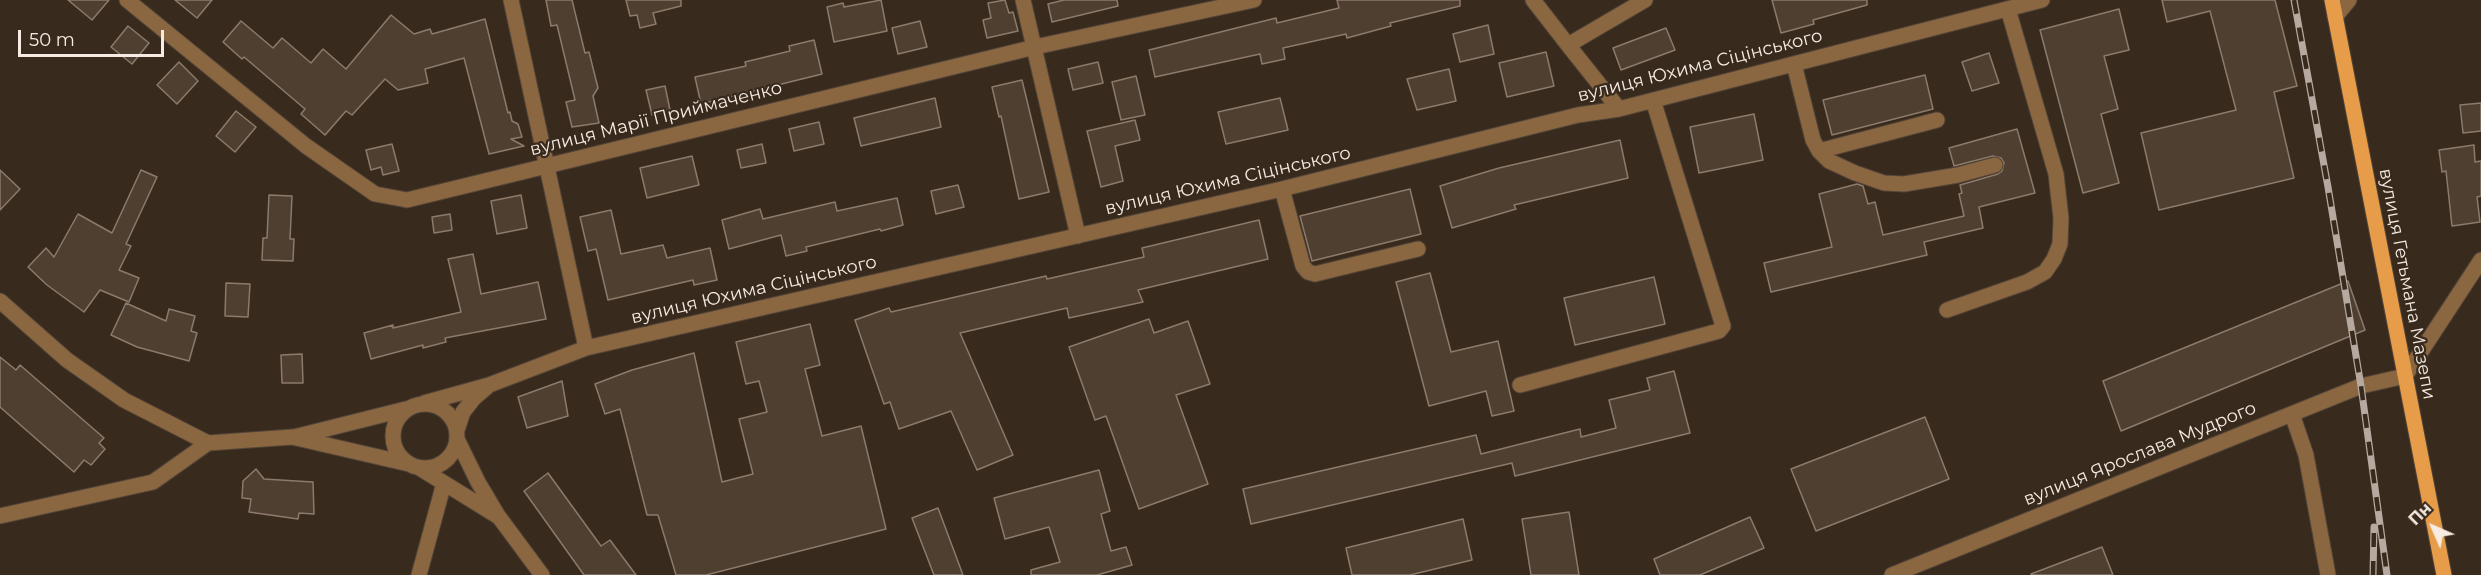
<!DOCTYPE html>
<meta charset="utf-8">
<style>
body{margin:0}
#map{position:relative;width:2481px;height:575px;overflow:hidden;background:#382a1c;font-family:Montserrat,sans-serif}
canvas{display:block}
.north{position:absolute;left:2403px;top:497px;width:60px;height:60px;-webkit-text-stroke:4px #382a1c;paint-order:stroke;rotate:315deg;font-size:16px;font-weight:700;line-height:24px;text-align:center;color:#f6ece3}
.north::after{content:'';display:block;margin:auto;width:21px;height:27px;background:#f6ece3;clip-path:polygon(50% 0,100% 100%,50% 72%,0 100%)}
.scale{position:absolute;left:18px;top:30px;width:146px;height:27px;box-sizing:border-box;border:3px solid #f6ece3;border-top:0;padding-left:8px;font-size:18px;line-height:21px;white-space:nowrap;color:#f6ece3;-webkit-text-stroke:4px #382a1c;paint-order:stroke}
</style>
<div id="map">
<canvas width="2481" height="575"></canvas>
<div class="north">Пн</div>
<div class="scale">50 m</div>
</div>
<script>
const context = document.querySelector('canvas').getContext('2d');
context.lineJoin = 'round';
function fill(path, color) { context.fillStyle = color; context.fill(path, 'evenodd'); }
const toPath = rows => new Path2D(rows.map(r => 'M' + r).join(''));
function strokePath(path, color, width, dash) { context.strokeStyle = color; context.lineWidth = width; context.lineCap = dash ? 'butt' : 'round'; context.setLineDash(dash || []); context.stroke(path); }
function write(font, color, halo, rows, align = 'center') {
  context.font = font + ' Montserrat,sans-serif'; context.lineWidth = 4.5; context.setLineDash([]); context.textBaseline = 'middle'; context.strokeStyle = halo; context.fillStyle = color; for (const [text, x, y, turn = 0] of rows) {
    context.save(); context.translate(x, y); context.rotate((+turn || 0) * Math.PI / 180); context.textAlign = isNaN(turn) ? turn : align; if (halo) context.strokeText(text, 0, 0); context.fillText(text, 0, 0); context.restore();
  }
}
const building = toPath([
 [68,0,109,0,92,20,68,0],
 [175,0,212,0,197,18,175,0],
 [546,0,572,0,585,53,589,52,598,88,593,96,599,123,572,127,566,102,575,100,557,25,551,26,546,0],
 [626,0,681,0,681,6,653,13,656,24,640,28,637,15,630,16,626,0],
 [881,0,887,31,834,42,827,7,843,3,844,7,881,0],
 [1005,0,1009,13,1013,12,1018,31,987,38,983,20,991,18,988,3,1005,0],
 [1064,0,1117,0,1118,6,1052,22,1048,4,1064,0],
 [1337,0,1460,0,1460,6,1390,23,1391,26,1347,38,1346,34,1283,48,1285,59,1262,64,1260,54,1155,77,1149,50,1276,18,1277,23,1339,8,1337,0],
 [1772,0,1867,0,1867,5,1813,20,1814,24,1781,33,1772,0],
 [2162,0,2275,0,2297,86,2274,92,2294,178,2159,210,2141,133,2236,110,2210,11,2167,22,2162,0],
 [2119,9,2129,50,2104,56,2118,109,2101,114,2119,183,2083,193,2040,30,2119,9],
 [391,15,414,34,430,29,432,34,485,19,508,113,510,112,512,121,518,124,522,137,511,139,524,146,489,154,464,58,425,69,428,83,398,90,385,79,352,115,346,111,325,135,301,114,305,109,244,57,242,59,223,42,241,21,273,48,282,38,311,63,323,49,346,69,391,15],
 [920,21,927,47,898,54,892,28,920,21],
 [1488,25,1494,54,1460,62,1453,34,1488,25],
 [128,26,149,43,132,64,111,47,128,26],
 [1666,28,1675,50,1621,70,1613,48,1666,28],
 [814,40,822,74,701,104,695,77,746,66,745,62,790,51,789,46,814,40],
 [1546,52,1554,86,1507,97,1499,63,1546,52],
 [1989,53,1999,83,1972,91,1962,62,1989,53],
 [179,62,198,81,177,104,157,85,179,62],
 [1098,62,1103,83,1073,90,1068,69,1098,62],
 [1449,69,1456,101,1417,110,1407,79,1449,69],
 [1925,75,1933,109,1832,135,1823,100,1925,75],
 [1136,76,1145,115,1121,120,1112,82,1136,76],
 [1022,80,1049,192,1019,199,1001,116,999,117,992,87,1022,80],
 [665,86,670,110,652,115,646,90,665,86],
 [935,98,941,127,861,146,854,118,935,98],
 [1280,98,1288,130,1226,144,1218,112,1280,98],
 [2481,103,2481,131,2463,133,2460,105,2481,103],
 [236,111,256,127,235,152,216,136,236,111],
 [1754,114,1763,160,1699,173,1690,127,1754,114],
 [1135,120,1140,140,1115,146,1123,181,1101,187,1087,131,1135,120],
 [819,122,824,144,794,151,789,129,819,122],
 [2017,129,2035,193,1979,207,1983,228,1924,242,1927,255,1771,292,1764,263,1832,247,1819,194,1857,184,1863,186,1868,204,1875,202,1883,235,1964,216,1959,194,1962,193,1960,185,1998,174,2002,171,2004,163,2001,158,1993,156,1954,166,1949,148,2017,129],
 [1620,140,1628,178,1514,205,1516,209,1452,228,1440,186,1499,168,1620,140],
 [392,144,399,171,383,175,381,167,371,170,366,150,392,144],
 [762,144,766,163,741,168,737,150,762,144],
 [2474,145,2475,162,2481,161,2481,196,2477,197,2480,222,2452,226,2446,171,2442,172,2439,150,2474,145],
 [692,156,699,185,647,198,640,168,692,156],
 [0,170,20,189,0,210,0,170],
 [141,170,157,177,126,244,131,246,119,270,139,278,129,302,100,290,84,312,47,285,28,267,46,248,54,257,78,214,112,233,141,170],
 [958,185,964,207,936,214,931,191,958,185],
 [1410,189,1421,234,1312,261,1300,216,1410,189],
 [269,195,292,196,290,239,294,239,293,261,262,260,263,238,267,238,269,195],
 [521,195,527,228,497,234,491,201,521,195],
 [897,198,903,225,881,231,880,229,806,247,807,251,786,256,781,235,729,249,722,220,760,209,763,219,835,202,837,211,897,198],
 [611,210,621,254,663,245,667,258,710,248,717,280,694,285,693,280,608,300,596,249,588,251,580,217,611,210],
 [450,214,452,230,434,233,432,217,450,214],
 [1259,220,1268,259,1138,290,1143,302,1069,318,1067,308,960,333,1013,455,977,470,951,411,899,429,890,402,884,404,855,320,889,308,891,312,1046,276,1047,279,1144,257,1142,248,1259,220],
 [473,254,481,294,538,282,546,319,445,338,446,342,423,348,423,345,371,359,364,333,393,325,393,328,461,312,448,259,473,254],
 [1430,273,1451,352,1498,341,1514,411,1492,416,1486,391,1429,406,1396,282,1430,273],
 [1654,277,1665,324,1575,345,1564,298,1654,277],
 [2348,281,2365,330,2121,431,2103,381,2348,281],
 [226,283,250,284,248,317,225,316,226,283],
 [126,303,166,321,169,309,195,316,191,331,197,333,189,361,137,347,111,335,126,303],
 [1149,319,1154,333,1188,321,1210,384,1176,395,1208,484,1139,509,1106,416,1095,420,1069,347,1149,319],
 [810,324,820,365,805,369,822,436,861,426,886,529,706,575,676,575,658,515,647,515,620,409,605,414,595,384,632,370,694,353,722,482,753,474,739,419,767,412,759,381,746,384,736,342,810,324],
 [302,354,303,383,282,383,281,355,302,354],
 [0,357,16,370,20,365,104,438,99,443,105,449,91,465,84,460,74,472,0,407,0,357],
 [1674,371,1690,433,1515,476,1512,463,1251,524,1243,489,1476,435,1481,454,1580,429,1581,437,1616,428,1609,400,1650,390,1647,378,1674,371],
 [562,381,568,416,527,428,518,397,562,381],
 [1925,417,1949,479,1816,531,1791,469,1925,417],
 [256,469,264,479,313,482,314,514,299,513,298,519,249,512,251,499,242,498,243,481,256,469],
 [1099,470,1110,511,1101,514,1111,551,1126,547,1132,565,1097,575,1031,575,1031,570,1060,562,1049,527,1005,539,994,498,1099,470],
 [548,473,601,546,610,540,636,575,584,575,524,491,548,473],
 [938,508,963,575,934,575,912,518,938,508],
 [1569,512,1579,575,1531,575,1522,519,1569,512],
 [1750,517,1764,548,1700,575,1660,575,1654,559,1750,517],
 [1463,519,1472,560,1410,575,1352,575,1346,548,1463,519],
 [2102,547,2113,575,2031,575,2031,574,2102,547]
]);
fill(building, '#4f3f30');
strokePath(building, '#8c7b6b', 1.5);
const minor = toPath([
 [127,0,306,146,375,194,407,200,1035,47,1254,0],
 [511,0,586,348],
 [1023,0,1078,236],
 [1533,0,1568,45],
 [2335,17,2349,0],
 [1794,64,1813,140,1819,151,1829,161,1855,173,1884,183,1904,184,1958,175,1995,165],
 [1619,109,1568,45,1645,0],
 [1819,151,1937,120],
 [1282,189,1303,266,1308,272,1315,274,1418,249],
 [0,301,67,360,124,400,208,443,292,437,409,464],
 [1947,310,2027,282,2045,272,2054,259,2060,244,2061,218,2056,174,2008,9],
 [1520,385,1719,331,1723,326,1653,100],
 [424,403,489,385,586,348,1282,189,1578,115,1619,109,2042,0],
 '393 436a32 32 0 1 1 64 0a32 32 0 1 1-64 0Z',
 [2292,414,2306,455,2328,575],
 [457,430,463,412,474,398,487,387],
 [294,437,406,409],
 [457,439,478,482,497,514],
 [418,467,499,517,542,575],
 [0,516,153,482,208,443],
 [419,575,444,483],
 [1892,575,2361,386,2405,376,2481,260]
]);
const major = toPath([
 [2332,0,2444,575]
]);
strokePath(minor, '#534538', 17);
strokePath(major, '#534538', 17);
strokePath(minor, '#8a6641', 15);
strokePath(major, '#e69c49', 15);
const rail = toPath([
 [2294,0,2328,187,2361,386,2387,575],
 [2373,575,2374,527]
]);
strokePath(rail, '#b6aaa0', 7);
strokePath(rail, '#382a1c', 4.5, [14]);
write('18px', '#f6ece3', '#382a1c', [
 ["вулиця Юхима Сіцінського",1700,66,-14],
 ["вулиця Марії Приймаченко",656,119,-14],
 ["вулиця Юхима Сіцінського",1228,181,-13],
 ["вулиця Гетьмана Мазепи",2407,284,79],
 ["вулиця Юхима Сіцінського",754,290,-13],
 ["вулиця Ярослава Мудрого",2140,454,-22]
]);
</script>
